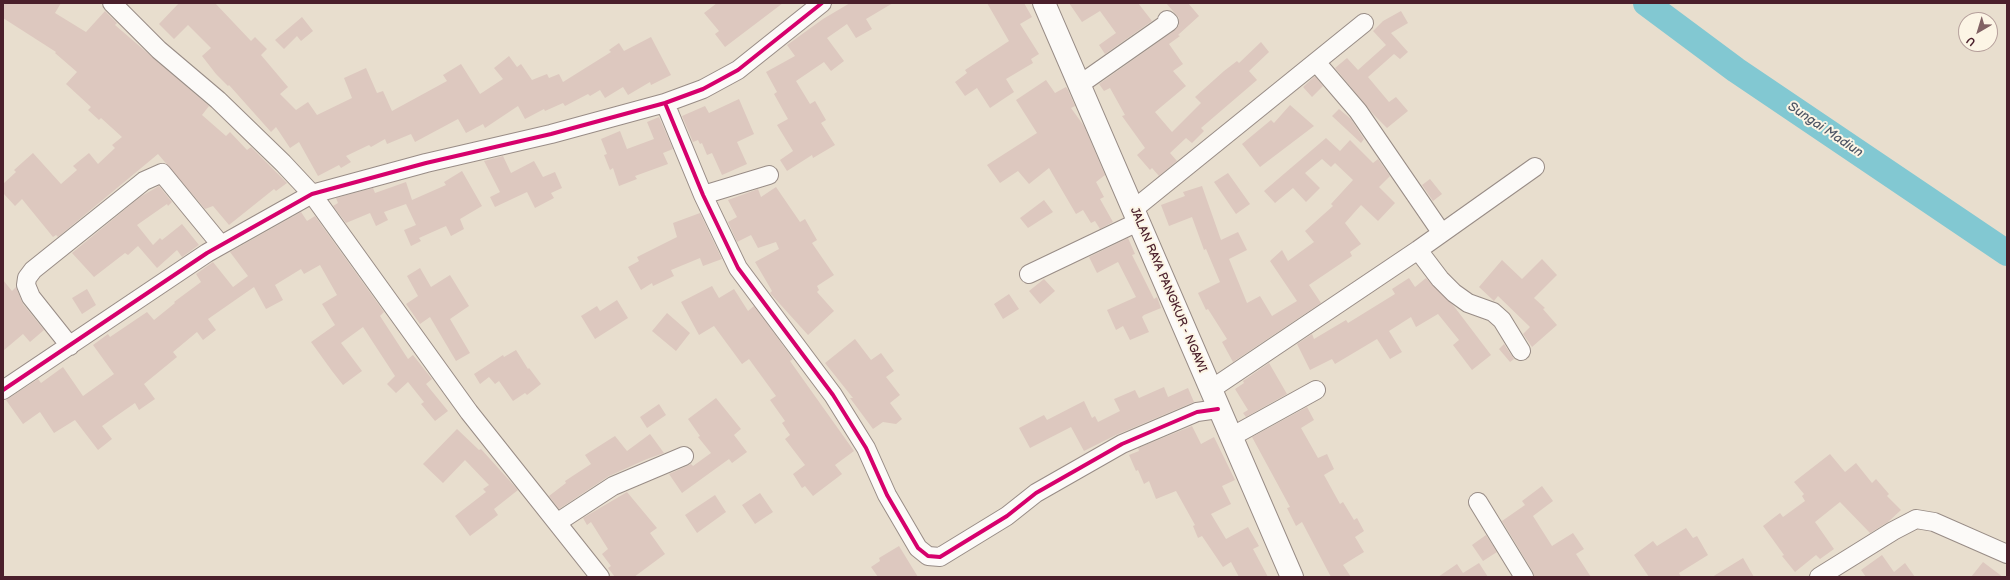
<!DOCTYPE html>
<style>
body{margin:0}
#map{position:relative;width:2010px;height:580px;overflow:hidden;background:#e8dece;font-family:"Balsamiq Sans",sans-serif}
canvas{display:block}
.frame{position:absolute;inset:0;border:4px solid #4a1f2b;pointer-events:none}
.north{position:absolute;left:1958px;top:12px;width:40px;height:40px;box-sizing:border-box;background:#fcf5e5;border:1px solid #b59f9b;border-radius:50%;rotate:218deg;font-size:11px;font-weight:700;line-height:16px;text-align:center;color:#4a1f2b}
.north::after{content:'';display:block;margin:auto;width:14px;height:18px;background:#816264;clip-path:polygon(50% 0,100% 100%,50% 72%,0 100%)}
</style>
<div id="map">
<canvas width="2010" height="580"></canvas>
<div class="frame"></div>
<div class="north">U</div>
</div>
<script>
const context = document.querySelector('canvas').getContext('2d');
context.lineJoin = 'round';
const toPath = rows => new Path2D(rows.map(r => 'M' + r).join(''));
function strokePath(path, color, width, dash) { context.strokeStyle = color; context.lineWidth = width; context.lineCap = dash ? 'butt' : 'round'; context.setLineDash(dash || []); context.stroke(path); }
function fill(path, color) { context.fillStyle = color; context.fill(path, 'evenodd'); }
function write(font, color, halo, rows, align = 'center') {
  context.font = font + ' "Balsamiq Sans",sans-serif'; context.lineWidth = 4; context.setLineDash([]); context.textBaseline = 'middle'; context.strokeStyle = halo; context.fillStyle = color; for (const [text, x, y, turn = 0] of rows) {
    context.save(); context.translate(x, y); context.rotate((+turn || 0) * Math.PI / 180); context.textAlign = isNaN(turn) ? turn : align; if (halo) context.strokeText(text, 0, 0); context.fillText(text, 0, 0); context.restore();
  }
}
strokePath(toPath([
 [1646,3,1736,70,2007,253]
]), '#82c8d2', 26);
fill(toPath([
 [3,3,61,3,55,13,86,32,105,11,117,23,115,25,209,106,202,115,226,136,230,132,247,150,251,147,287,183,276,191,274,189,229,225,213,206,205,209,158,154,58,237,56,235,53,237,22,199,15,206,3,193,3,184,16,172,14,170,33,153,61,184,77,170,73,166,89,153,98,164,115,148,112,145,122,137,101,118,99,120,88,110,91,107,66,84,77,72,55,53,56,52,3,18],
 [179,3,215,3,251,41,255,37,267,49,261,55,288,87,280,94,296,110,308,102,317,115,352,98,344,78,366,68,377,93,383,91,392,111,447,81,443,75,461,64,480,94,503,79,494,68,509,56,517,67,521,64,532,80,547,74,549,78,559,74,563,82,611,52,609,50,619,43,624,51,651,37,671,75,651,85,650,82,628,95,623,87,605,98,600,90,590,96,588,94,565,106,563,103,545,111,544,109,525,119,518,106,485,128,483,124,466,133,458,119,415,142,411,134,387,144,385,139,371,147,369,145,346,156,351,162,341,168,339,165,318,176,299,142,290,148,276,127,271,132,229,85,228,86,216,74,202,56,211,48,188,25,174,39,159,24],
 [717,3,783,3,725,47,715,34,719,31,704,13],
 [850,3,893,3,866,19,872,29,856,38,847,24,827,38,844,61,831,71,824,62,796,81,810,104,815,101,826,120,821,123,835,145,813,158,812,155,787,171,780,160,793,151,777,125,788,119,774,94,777,92,766,72,795,56,787,45,823,19],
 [987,3,1024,3,1032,17,1020,24,1039,54,1031,59,1033,63,1006,79,1014,92,990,108,977,88,965,96,955,82,967,73,965,70,1009,41],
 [1069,3,1138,3,1152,21,1105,54,1099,45,1116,33,1100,11,1082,22],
 [1166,3,1188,3,1199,16,1178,35,1180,36,1169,44,1183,64,1173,71,1186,86,1155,112,1172,132,1201,103,1195,97,1224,71,1237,61,1239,63,1261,42,1269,52,1249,71,1257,80,1201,128,1204,131,1192,143,1186,138,1170,153,1177,161,1159,176,1152,168,1150,170,1137,155,1145,148,1122,116,1125,115,1110,88,1104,91,1099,84,1175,30,1179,25,1179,18],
 [1401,11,1408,23,1391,33,1408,52,1400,59,1394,54,1368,77,1389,102,1396,97,1408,111,1387,128,1374,115,1335,68,1347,58,1358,70,1386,45,1373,31,1383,21],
 [302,17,313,31,301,41,297,36,284,49,275,40],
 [1315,76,1323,86,1312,97,1303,87],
 [1046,80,1055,93,1066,87,1068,90,1075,106,1071,108,1084,126,1105,175,1096,182,1104,197,1100,199,1113,222,1100,229,1095,221,1091,223,1083,210,1076,214,1049,168,1029,184,1018,171,1000,183,987,165,1037,133,1016,100],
 [739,99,754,134,737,142,747,164,722,175,712,153,707,155,702,143,700,144,698,140,693,142,682,116,705,106,709,113],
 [1290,105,1314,126,1260,167,1242,144,1271,120,1274,123],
 [1339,109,1351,119,1364,139,1361,143,1332,116],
 [659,117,673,149,663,153,668,164,635,176,637,179,619,186,613,168,610,170,604,155,607,154,601,139,620,131,627,149,654,139,647,122],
 [1326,138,1340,151,1350,140,1373,163,1378,159,1390,176,1379,187,1395,203,1378,221,1361,205,1345,223,1361,244,1350,252,1352,256,1309,285,1321,303,1233,362,1222,342,1227,339,1208,309,1206,310,1198,293,1220,282,1206,249,1204,250,1192,217,1169,226,1161,205,1185,196,1183,192,1202,186,1221,240,1238,232,1247,250,1229,259,1247,303,1260,296,1272,316,1297,301,1270,261,1282,250,1288,261,1314,242,1305,231,1333,206,1331,204,1353,180,1335,163,1331,167,1322,159,1305,173,1320,188,1306,202,1293,188,1275,203,1264,191],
 [503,156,511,173,534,161,543,177,555,172,562,188,551,193,554,198,535,208,527,192,495,207,490,197,500,192,484,161],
 [462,171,482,206,460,219,464,229,451,236,446,226,419,238,421,241,411,246,404,230,416,225,406,204,384,212,388,220,376,226,370,213,346,223,333,206,338,203,336,198,373,188,375,193,406,182,412,200,446,185,444,182],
 [1228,173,1250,204,1236,214,1214,182],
 [1430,179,1442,194,1433,201,1422,185],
 [159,186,172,202,168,206,167,204,137,225,153,245,160,238,162,240,182,224,199,245,182,257,177,250,157,268,138,246,128,255,125,253,94,277,72,253,140,197],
 [776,187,800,222,805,219,817,240,812,243,834,275,817,286,819,290,817,292,834,311,808,335,770,293,772,291,755,262,779,249,776,242,758,248,751,235,737,242,728,222,737,217,728,200,758,189,761,197],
 [1044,200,1053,212,1028,228,1020,218],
 [301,212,307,221,315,216,384,312,380,316,408,359,413,355,432,379,426,384,448,411,435,421,421,404,424,402,408,382,396,393,387,384,395,376,363,327,341,343,362,371,343,385,332,371,311,342,335,325,322,304,337,295,320,265,304,274,301,269,275,285,283,300,266,309,254,287,208,319,216,330,203,340,197,332,173,352,177,357,144,384,155,399,139,410,135,403,102,426,112,439,98,450,75,420,54,433,40,412,23,424,6,400,38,379,41,383,63,367,83,396,114,374,93,345,108,334,110,337,147,312,154,320,175,303,174,302,201,282,196,274,213,262,233,287,248,276,230,252],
 [700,213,722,259,703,266,700,258,671,270,674,276,653,286,652,283,641,290,628,267,639,261,637,257,677,237,673,223],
 [1128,238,1135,254,1132,255,1154,299,1157,297,1161,308,1144,315,1142,317,1149,332,1130,340,1123,326,1116,330,1107,310,1136,297,1118,262,1097,273,1089,257],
 [1542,259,1557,275,1534,298,1545,308,1543,309,1557,325,1532,347,1523,334,1530,327,1498,296,1494,301,1479,287,1502,260,1522,279],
 [420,268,431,287,450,275,469,306,450,319,470,353,456,361,430,317,420,324,406,304,418,296,407,276],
 [1409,278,1415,287,1426,278,1453,305,1491,355,1472,370,1453,345,1459,340,1438,314,1416,327,1411,317,1389,331,1402,352,1390,359,1377,339,1335,364,1332,359,1310,370,1297,344,1312,334,1314,339,1346,320,1348,323,1395,294,1392,289],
 [1044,279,1055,291,1040,304,1029,291],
 [3,280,12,291,16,287,23,304,44,330,30,342,23,334,3,351],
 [712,286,719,298,734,289,748,311,754,306,793,359,790,361,854,451,835,465,842,474,813,496,805,486,802,488,793,474,805,465,785,439,790,435,782,423,785,421,770,400,776,396,749,359,742,364,714,326,699,335,681,302],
 [87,289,96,305,82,314,72,298],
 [1009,294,1019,309,1003,319,994,304],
 [617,300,628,318,595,339,581,316,597,306,600,311],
 [667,313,690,333,676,351,652,331],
 [855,339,871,360,881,353,894,371,886,377,900,395,890,403,902,419,896,424,883,422,873,429,850,398,853,398,825,363],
 [1504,344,1514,359,1510,362,1499,349],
 [516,350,528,369,529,368,541,384,527,395,525,393,513,401,499,381,495,384,489,377,480,384,474,374,503,355,504,357],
 [1269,363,1287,394,1246,417,1243,413,1248,410,1235,389,1244,383,1243,381],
 [1164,387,1168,397,1188,388,1194,402,1116,435,1084,451,1071,427,1030,448,1019,428,1044,415,1047,420,1084,401,1092,418,1095,416,1098,422,1120,411,1114,399,1135,390,1139,398],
 [716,398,741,429,734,435,747,452,732,463,729,459,682,493,669,474,691,464,693,466,711,453,698,437,700,436,688,419],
 [659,404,666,415,647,428,640,417],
 [1307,407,1314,420,1301,428,1318,458,1327,454,1334,469,1324,475,1340,504,1343,502,1354,520,1357,518,1364,531,1355,537,1364,552,1343,565,1351,577,1331,577,1302,522,1296,526,1287,508,1290,507,1252,437],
 [1192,426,1201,444,1214,437,1235,480,1222,486,1231,504,1211,514,1226,539,1248,527,1259,546,1253,549,1268,577,1239,577,1231,562,1223,567,1202,536,1198,538,1193,526,1195,525,1176,491,1156,499,1149,481,1144,484,1138,470,1136,471,1129,455,1139,451,1138,448],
 [457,429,479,450,481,449,518,490,494,509,498,515,470,536,455,516,486,492,483,489,489,485,465,460,443,483,423,464],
 [650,434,664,453,647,459,609,476,559,509,549,496,566,483,565,481,591,464,585,455,615,436,627,451],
 [1830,454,1845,472,1856,463,1872,483,1876,479,1889,494,1887,496,1901,510,1888,522,1870,533,1840,502,1815,522,1834,549,1820,559,1816,555,1795,572,1782,556,1784,555,1763,526,1780,513,1783,517,1805,501,1802,496,1804,494,1794,482],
 [1542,486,1553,501,1533,516,1552,546,1573,533,1584,549,1576,554,1591,577,1534,577,1533,572,1502,521,1525,505,1522,501],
 [627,492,657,528,650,533,665,554,634,577,615,577,608,568,611,566,602,554,608,549,591,522,587,525,583,518],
 [760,493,773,512,755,524,742,505],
 [715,495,726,512,697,533,685,515],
 [1686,528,1693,538,1697,536,1708,555,1679,573,1681,577,1649,577,1634,555,1653,541,1657,546],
 [1486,535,1497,552,1483,561,1472,545],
 [899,546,918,577,878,577,871,567,880,561,879,558],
 [1882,555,1894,572,1905,563,1915,577,1866,577,1861,570],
 [1743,558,1754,577,1712,577],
 [1983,562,2003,577,1971,577],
 [1479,563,1488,577,1438,577,1457,564,1463,573]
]), '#ddc8bf');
const minor = toPath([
 [112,3,159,50,218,100,283,163,312,194,469,412,600,577],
 [1316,62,1358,111,1441,232],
 [1079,85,1169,22,1167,20],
 [665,103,703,195,738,268,833,395,866,448,887,495,918,548,928,556,940,557,1007,516,1036,493,1122,444,1197,412,1218,409],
 [703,195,769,175],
 [1134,209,1364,23],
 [1418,250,1440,279,1454,293,1468,303,1493,312,1502,320,1521,351],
 [1029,274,1138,222],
 [70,346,31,297,26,285,27,278,33,270,144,181,162,173,221,245],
 [3,390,207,253,312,194,426,163,551,134,665,103,703,89,738,70,822,3],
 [1210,390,1418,250,1535,167],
 [1231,437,1316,390],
 [1478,502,1524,577],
 [558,522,613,486,684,456],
 [1819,577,1893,531,1916,519,1934,522,2007,554]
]);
const major = toPath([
 [1044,3,1292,577]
]);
strokePath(minor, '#988c86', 20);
strokePath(major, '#988c86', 24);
strokePath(minor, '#fcfaf8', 18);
strokePath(major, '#fcfaf8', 22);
strokePath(toPath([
 [665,103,703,195,738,268,833,395,866,448,887,495,918,548,928,556,940,557,1007,516,1036,493,1122,444,1197,412,1218,409],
 [3,390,207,253,312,194,426,163,551,134,665,103,703,89,738,70,822,3]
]), '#d6006c', 4);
write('12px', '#4a1f2b', '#fcf5e5', [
 ["JALAN RAYA PANGKUR - NGAWI",1168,290,67]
]);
write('italic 13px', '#4f5766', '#fcf5e5', [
 ["Sungai Madiun",1825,130,34]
]);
</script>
